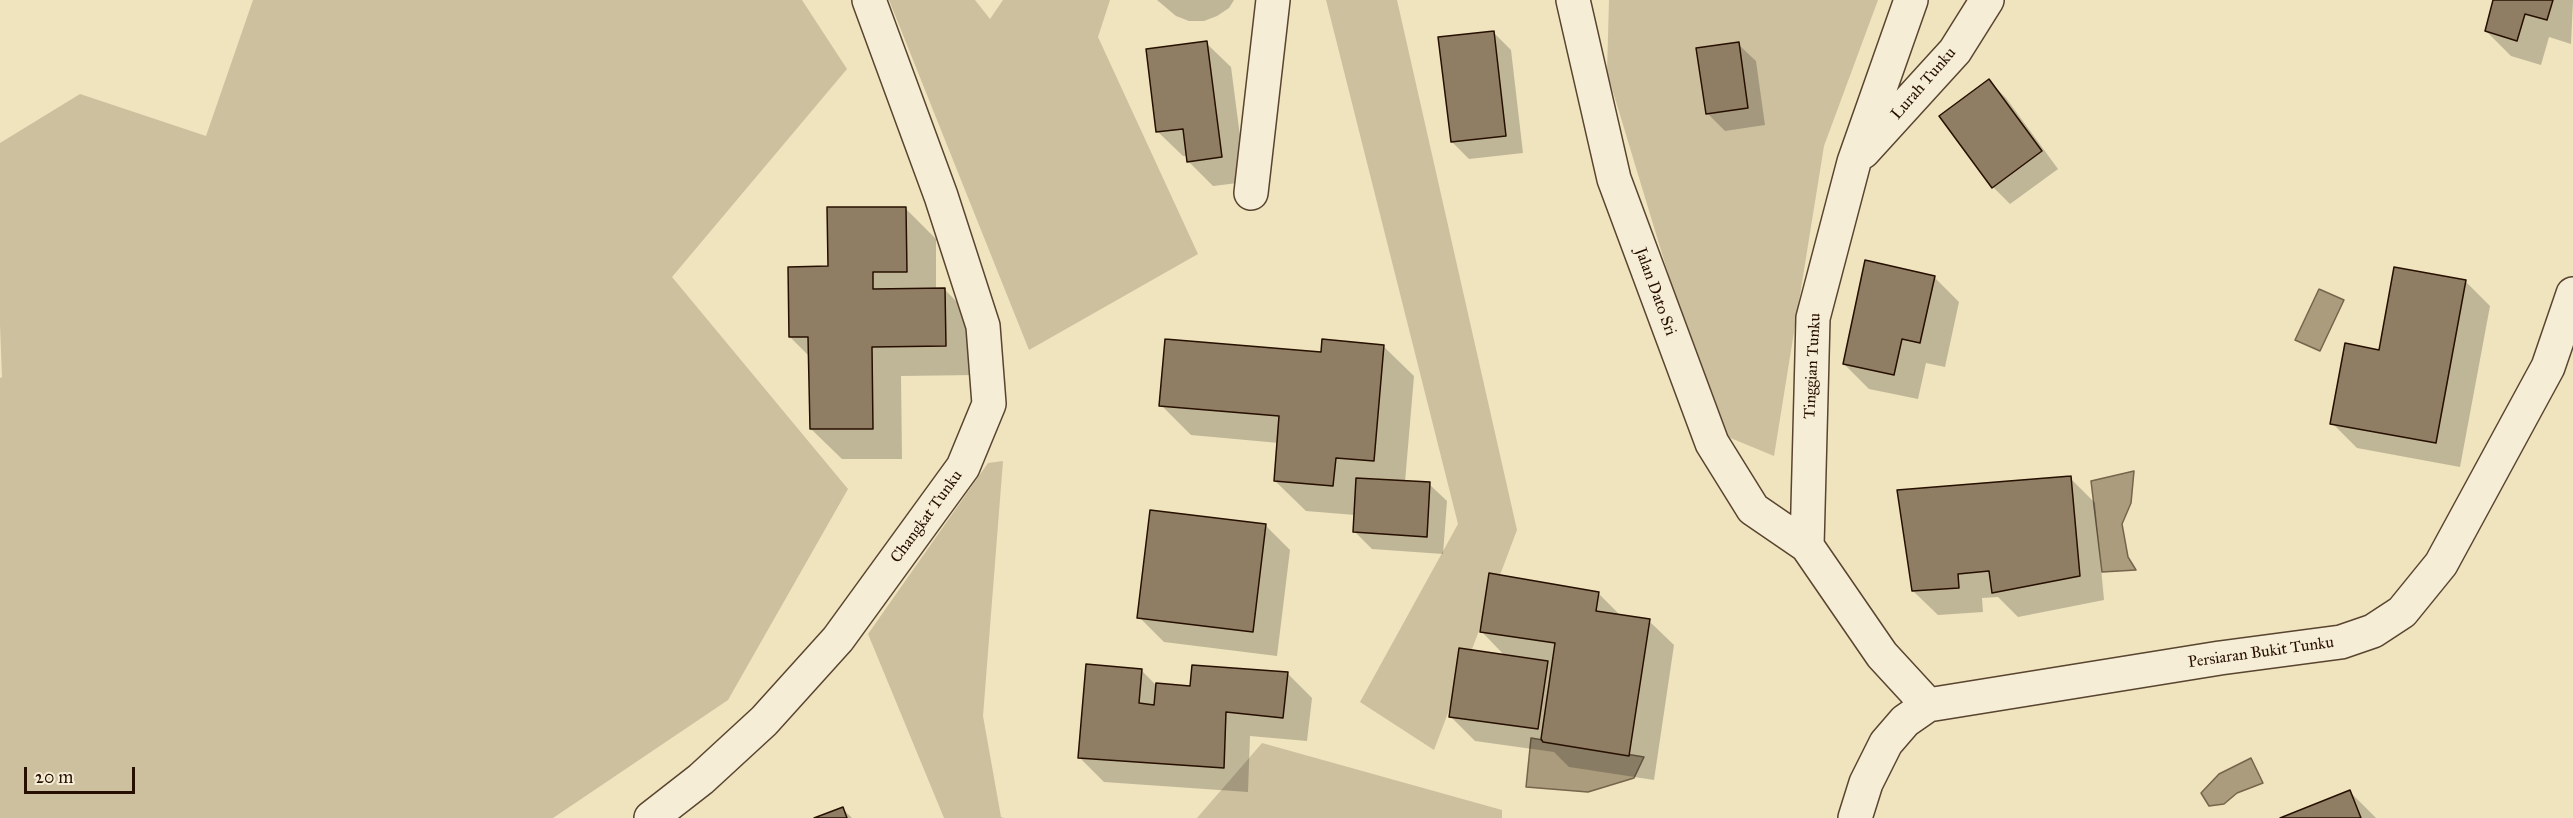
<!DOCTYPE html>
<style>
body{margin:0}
#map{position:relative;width:2573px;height:818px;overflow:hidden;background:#efe4be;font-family:"IM FELL Great Primer",serif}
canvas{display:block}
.scale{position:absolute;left:24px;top:767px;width:111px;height:27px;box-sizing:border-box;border:3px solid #270f00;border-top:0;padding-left:8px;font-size:18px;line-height:21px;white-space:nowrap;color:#270f00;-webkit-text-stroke:4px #f5edd5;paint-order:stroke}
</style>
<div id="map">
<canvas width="2573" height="818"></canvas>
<div class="scale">20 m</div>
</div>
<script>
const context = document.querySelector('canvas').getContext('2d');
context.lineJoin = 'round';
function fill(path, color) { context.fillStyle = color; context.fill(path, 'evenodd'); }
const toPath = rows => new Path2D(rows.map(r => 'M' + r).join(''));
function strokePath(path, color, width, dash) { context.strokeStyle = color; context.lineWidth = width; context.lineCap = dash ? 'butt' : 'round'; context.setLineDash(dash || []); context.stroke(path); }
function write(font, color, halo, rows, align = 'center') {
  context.font = font + ' "IM FELL Great Primer",serif'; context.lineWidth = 5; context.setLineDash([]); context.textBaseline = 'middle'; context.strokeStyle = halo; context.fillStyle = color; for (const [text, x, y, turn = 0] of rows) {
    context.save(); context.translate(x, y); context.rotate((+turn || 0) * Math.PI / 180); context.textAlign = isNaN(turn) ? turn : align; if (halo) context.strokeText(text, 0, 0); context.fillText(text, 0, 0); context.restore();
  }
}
fill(toPath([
 [253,0,802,0,847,69,672,277,848,489,728,700,553,818,0,818,0,378,2,377,0,325,0,143,80,94,206,136],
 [889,0,975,0,990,19,1003,0,1110,0,1098,37,1198,254,1029,350],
 [1326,0,1397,0,1517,530,1434,750,1360,702,1458,524],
 [1609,0,1878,0,1824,146,1774,456,1716,432,1607,72],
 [1003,461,983,716,1001,817,1004,818,944,818,868,634,988,463],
 [1262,743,1502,810,1502,818,1197,818]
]), '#cdc09e');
const water = toPath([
 [2319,289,2344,300,2320,351,2295,340,2319,289],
 [2134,471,2131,503,2122,524,2128,557,2136,570,2102,572,2091,481,2134,471],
 [1531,738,1644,757,1634,778,1588,792,1526,787,1531,738],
 [2251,758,2263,783,2237,793,2224,804,2209,806,2201,793,2219,774,2251,758]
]);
fill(water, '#ab9c7d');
strokePath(water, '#76644b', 1.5);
fill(toPath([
 [1157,0,1234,0,1229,8,1217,16,1204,21,1189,21,1176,16],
 [2495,0,2573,0,2571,44,2549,37,2541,65,2511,56,2486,31],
 [1493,32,1511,50,1523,153,1469,159,1452,142],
 [1206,43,1231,67,1246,182,1213,186,1188,161,1188,156,1183,156,1158,132],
 [1738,44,1756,61,1765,125,1725,131,1708,114],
 [1989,81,2006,98,2058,169,2010,204,1993,187],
 [905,208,936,239,936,290,945,290,975,320,976,375,901,376,902,459,842,459,811,429,810,357,790,337,829,268],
 [1934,277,1959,302,1945,367,1926,363,1918,399,1869,389,1844,364],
 [2465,281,2490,306,2460,467,2357,448,2332,423],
 [1383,346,1414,376,1405,482,1429,484,1447,501,1443,554,1372,549,1354,531,1355,515,1306,511,1275,481,1279,443,1191,435,1161,405,1322,354],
 [2070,478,2095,503,2104,600,2018,617,1998,597,1982,598,1983,612,1938,615,1913,591],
 [1265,525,1290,550,1277,656,1164,642,1139,617],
 [1598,593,1621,616,1649,621,1674,645,1654,780,1569,767,1554,752,1475,741,1451,717,1506,657,1482,632],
 [1141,670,1156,685,1192,688,1287,673,1312,698,1307,741,1250,736,1248,792,1104,782,1080,758],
 [2350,792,2376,818,2284,818],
 [843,809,852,818,818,818]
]), '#0003');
const building = toPath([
 [2493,0,2553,0,2547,20,2525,14,2517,41,2485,31,2493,0],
 [1494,31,1506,136,1451,142,1438,37,1494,31],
 [1207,41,1222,157,1187,162,1183,129,1156,132,1146,49,1207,41],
 [1739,42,1748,108,1706,114,1696,48,1739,42],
 [1989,79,2042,151,1992,188,1939,116,1989,79],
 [827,207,906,207,907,272,873,272,873,289,945,288,946,346,872,347,873,429,810,429,808,337,789,337,788,267,828,266,827,207],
 [1865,260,1935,276,1920,343,1902,339,1894,375,1843,364,1865,260],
 [2394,267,2466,280,2436,443,2330,424,2345,343,2379,350,2394,267],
 [1165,339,1321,352,1322,339,1384,345,1374,461,1336,458,1333,486,1274,481,1279,416,1159,406,1165,339],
 [2071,476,2080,576,1992,593,1989,571,1958,574,1959,588,1912,591,1897,490,2071,476],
 [1356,478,1430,482,1427,537,1353,532,1356,478],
 [1150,510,1266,524,1253,632,1137,618,1150,510],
 [1489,573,1599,592,1596,611,1650,619,1629,756,1543,742,1541,739,1555,643,1480,632,1489,573],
 [1459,648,1548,661,1538,729,1449,717,1459,648],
 [1086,664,1142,669,1139,703,1154,705,1156,683,1190,686,1192,665,1288,672,1283,718,1226,712,1224,768,1078,758,1086,664],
 [2350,790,2361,818,2280,818,2350,790],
 [843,807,847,818,814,818,843,807]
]);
fill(building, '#8f7e63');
strokePath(building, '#270f00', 1.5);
const minor = toPath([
 [1573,0,1614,179,1712,443,1753,509,1807,546],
 [1911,0,1854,162,1813,318,1807,546,1882,655,1928,705],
 [1863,152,1955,51,1987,0],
 [1251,193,1273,0],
 [651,818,701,779,764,721,838,639,963,467,989,404,983,326,941,196,869,0],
 [1855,818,1866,783,1886,743,1905,721,1928,705,2220,658,2341,642,2373,631,2402,612,2441,564,2548,367,2573,294]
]);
strokePath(minor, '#594430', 36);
strokePath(minor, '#f5edd5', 33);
write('16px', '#270f00', '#f5edd5', [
 ["Lurah Tunku",1924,84,-49],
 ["Jalan Dato Sri",1655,292,70],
 ["Tinggian Tunku",1813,366,-87],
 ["Changkat Tunku",927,517,-54],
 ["Persiaran Bukit Tunku",2261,653,-8]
]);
</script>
